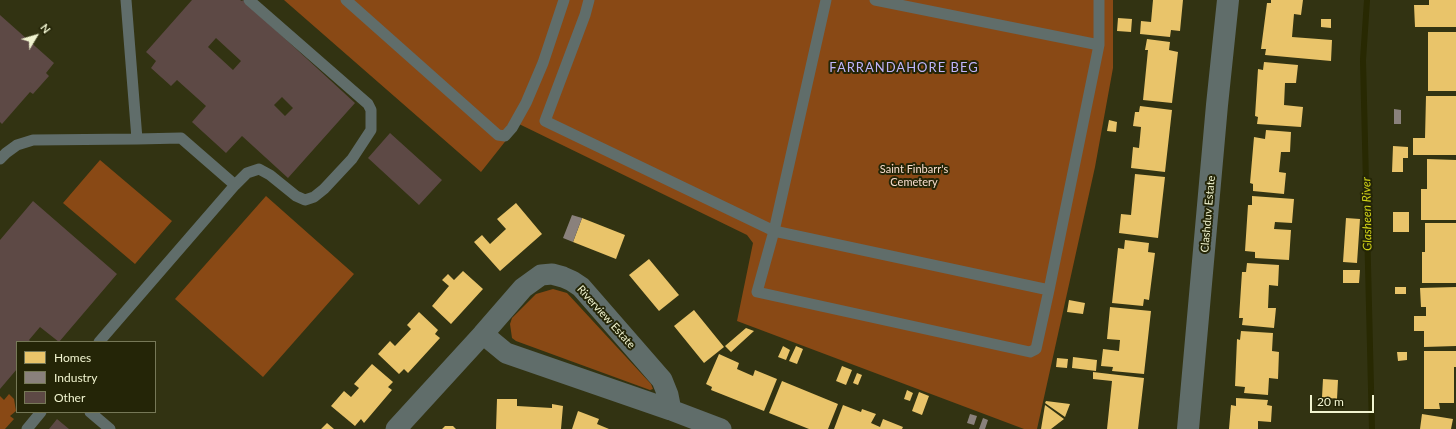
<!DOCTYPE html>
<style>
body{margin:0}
#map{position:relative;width:1456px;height:429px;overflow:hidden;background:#323312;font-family:Lato,sans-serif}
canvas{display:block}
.legend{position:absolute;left:16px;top:341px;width:140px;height:72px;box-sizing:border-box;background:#242507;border:1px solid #767857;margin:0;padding:5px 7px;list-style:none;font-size:12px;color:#f1f4d0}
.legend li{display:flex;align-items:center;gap:8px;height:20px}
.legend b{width:20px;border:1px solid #767857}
.north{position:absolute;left:16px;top:16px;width:40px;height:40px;-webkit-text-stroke:3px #242507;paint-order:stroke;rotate:52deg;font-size:11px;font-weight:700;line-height:16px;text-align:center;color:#f1f4d0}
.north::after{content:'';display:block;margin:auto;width:14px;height:18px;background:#f1f4d0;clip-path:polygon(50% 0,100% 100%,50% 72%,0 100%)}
.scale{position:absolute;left:1310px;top:395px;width:64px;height:18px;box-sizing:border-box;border:2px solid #f1f4d0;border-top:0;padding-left:5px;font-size:12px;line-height:14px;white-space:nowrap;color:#f1f4d0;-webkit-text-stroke:3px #242507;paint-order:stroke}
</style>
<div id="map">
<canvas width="1456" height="429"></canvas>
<ul class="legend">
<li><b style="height:11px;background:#e9c46a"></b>Homes</li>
<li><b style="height:11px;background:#8a817c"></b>Industry</li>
<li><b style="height:11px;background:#5d4945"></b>Other</li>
</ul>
<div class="north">N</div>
<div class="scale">20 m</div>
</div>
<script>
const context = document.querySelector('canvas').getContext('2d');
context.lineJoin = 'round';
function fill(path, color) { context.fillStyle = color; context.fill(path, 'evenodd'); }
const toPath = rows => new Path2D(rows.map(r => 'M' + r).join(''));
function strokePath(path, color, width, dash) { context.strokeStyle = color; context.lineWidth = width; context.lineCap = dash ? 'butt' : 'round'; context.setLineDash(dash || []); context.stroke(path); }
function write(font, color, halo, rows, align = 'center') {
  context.font = font + ' Lato,sans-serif'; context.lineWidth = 4; context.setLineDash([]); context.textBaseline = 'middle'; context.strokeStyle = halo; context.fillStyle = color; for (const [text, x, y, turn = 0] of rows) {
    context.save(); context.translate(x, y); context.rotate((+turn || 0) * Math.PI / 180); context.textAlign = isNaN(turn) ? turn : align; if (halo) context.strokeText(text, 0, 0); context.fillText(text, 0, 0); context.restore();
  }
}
fill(toPath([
 [284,0,1113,0,1113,68,1095,167,1037,429,1024,429,737,321,753,243,747,235,519,124,481,172],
 [100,160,172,221,135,264,63,203],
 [266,196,354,274,263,377,175,299],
 [553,289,567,293,651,384,653,389,650,390,516,341,512,338,510,324,512,318,536,294],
 [9,394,14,399,16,411,10,416,14,419,5,429,0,429,0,396,4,400]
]), '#894915');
fill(toPath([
 [1153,0,1183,0,1180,31,1171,30,1170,37,1140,34,1141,21,1151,22],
 [1271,0,1303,0,1301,15,1294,14,1292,37,1332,40,1331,61,1265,55,1266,49,1261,49,1267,3,1271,3],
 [1429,0,1456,0,1456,27,1415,27,1414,5,1429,5],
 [1118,18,1132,19,1131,32,1117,31],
 [1321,19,1331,19,1331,28,1321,27],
 [1428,32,1456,32,1456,91,1428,91],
 [1147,39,1170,42,1169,50,1178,52,1172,103,1143,100,1148,50,1145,50],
 [1264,62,1298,65,1296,83,1285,83,1284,105,1303,107,1301,127,1257,124,1258,117,1255,116,1258,69,1263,70],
 [1426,96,1456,96,1456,155,1413,155,1413,138,1425,138],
 [1140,106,1172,110,1165,172,1131,168,1133,147,1139,148,1141,127,1133,126,1135,112,1139,112],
 [1109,120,1117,122,1116,132,1107,131],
 [1266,130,1291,132,1290,152,1281,152,1279,172,1286,173,1284,194,1253,191,1253,184,1250,183,1254,137,1265,139],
 [1393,146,1408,147,1408,158,1403,158,1403,172,1392,172],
 [1427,159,1456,160,1456,220,1421,220,1421,189,1427,189],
 [1135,174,1165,177,1158,238,1119,233,1121,214,1131,215],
 [1252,196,1294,199,1292,223,1275,222,1274,229,1291,230,1289,260,1255,258,1255,252,1245,251,1248,205,1252,205],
 [516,203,542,234,500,271,474,242,482,235,490,244,506,229,497,219],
 [1393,212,1409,212,1409,232,1393,232],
 [582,218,625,235,616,259,573,242],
 [1346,218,1360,219,1357,263,1343,262],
 [1425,223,1456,223,1456,283,1422,283,1422,252,1425,252],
 [1125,240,1149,243,1148,252,1155,253,1149,300,1144,299,1143,306,1112,303,1118,248,1124,249],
 [649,259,679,295,659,311,629,275],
 [1247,263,1279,265,1278,286,1269,285,1268,308,1276,308,1274,328,1242,325,1243,318,1239,318,1242,272,1246,272],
 [1343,270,1360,270,1359,283,1343,283],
 [463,271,483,289,451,324,432,306,449,286,442,280,448,274,454,280],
 [1395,287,1406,287,1406,294,1395,294],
 [1456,287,1456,346,1424,347,1424,331,1414,331,1414,316,1426,316,1426,307,1421,307,1420,288],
 [1069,300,1085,303,1083,314,1067,312],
 [1110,307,1151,311,1144,374,1112,371,1113,367,1101,366,1103,349,1119,351,1120,340,1107,339],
 [694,310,724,347,704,363,674,326],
 [419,312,438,330,435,334,440,338,408,373,404,369,399,374,378,354,390,341,395,346,411,329,407,325],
 [746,328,754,331,731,352,725,346],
 [1241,331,1273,333,1272,351,1279,352,1278,379,1269,378,1268,395,1244,393,1245,387,1235,386,1237,339,1240,340],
 [783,346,790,350,786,360,778,357],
 [796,346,803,349,797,364,789,361],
 [1424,351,1456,351,1456,367,1454,367,1454,403,1439,403,1440,409,1424,409],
 [1397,352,1407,352,1407,360,1398,361],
 [719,354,739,363,737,369,753,376,755,370,777,379,764,411,711,390,712,387,706,384],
 [1073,357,1097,360,1096,371,1072,368],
 [1057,358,1068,359,1067,368,1056,367],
 [372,364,393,382,388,387,392,390,364,423,361,419,355,426,331,406,344,391,351,397,359,388,354,384],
 [842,366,852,370,846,385,836,381],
 [1093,372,1144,378,1138,429,1107,429,1112,381,1093,379],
 [857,373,862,375,858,385,853,383],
 [1323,379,1338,380,1337,399,1322,397],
 [782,381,838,404,828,429,809,429,769,413],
 [907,390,913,393,910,401,904,399],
 [919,392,929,396,922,415,912,411],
 [1236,398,1268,400,1267,405,1272,406,1271,422,1258,421,1258,429,1229,429,1231,405,1236,406],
 [497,399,517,399,517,406,552,408,552,404,563,406,561,429,496,429],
 [1046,401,1070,404,1065,417,1045,403],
 [843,405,861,412,862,409,876,414,871,423,880,427,883,419,903,427,902,429,834,429],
 [1045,405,1064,419,1051,429,1041,429],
 [578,411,599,419,597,424,609,429,572,429],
 [1422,414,1453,419,1451,429,1420,429],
 [327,423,334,429,321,429],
 [445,426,453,426,456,429,442,429]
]), '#e9c46a');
fill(toPath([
 [1394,109,1401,110,1401,124,1394,124],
 [572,215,582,218,573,242,563,238],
 [970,414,977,416,974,425,967,423],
 [983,418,988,420,985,429,979,429]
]), '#8a817c');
strokePath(toPath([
 [1367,0,1363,60,1372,429]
]), '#282902', 6);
fill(toPath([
 [192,0,240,0,242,1,243,0,355,103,288,178,242,136,226,153,192,122,206,106,177,80,171,86,151,68,156,61,146,52],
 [216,38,241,61,233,70,208,47],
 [282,97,293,108,285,116,274,105],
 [0,15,54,63,46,73,49,76,33,94,30,92,2,124,0,122],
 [390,133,442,180,419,205,368,158],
 [33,201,117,274,59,342,40,327,29,340,31,342,17,342,17,369,0,389,0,240],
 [57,419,69,429,49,429]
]), '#5d4945');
strokePath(toPath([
 [346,0,498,135,505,136,512,128,526,103,543,63,564,0],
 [589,0,585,15,545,121,774,231,1049,290],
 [826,0,774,231,757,292,1030,352,1036,349,1049,290,1099,45,1099,0],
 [875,0,1099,45],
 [0,159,6,153,17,145,33,140,137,139,126,0],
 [235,185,247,173,259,169,270,175,296,196,305,200,314,197,324,189,352,159,371,130,371,110,368,104,249,0],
 [99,342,235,185,181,138,137,139],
 [90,412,110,429],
 [27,429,41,412]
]), '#606d6a', 11);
strokePath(toPath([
 [483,334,523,288,541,275,552,274,563,277,572,281,581,287,662,380,668,395,671,410],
 [396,429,483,334,506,353,671,410,721,429]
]), '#606d6a', 21);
strokePath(toPath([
 [1188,429,1217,105,1228,0]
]), '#606d6a', 22);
write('11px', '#f9decf', '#242507', [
 ["Saint Finbarr's",914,169],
 ["Cemetery",914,182]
]);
write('11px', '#f1f4d0', '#242507', [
 ["Clashduv Estate",1208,214,-85],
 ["Riverview Estate",606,317,48]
]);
write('italic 12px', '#d2d417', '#242507', [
 ["Glasheen River",1367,214,-91]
]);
context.letterSpacing = '1px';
write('13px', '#bfb4fb', '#242507', [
 ["FARRANDAHORE BEG",904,68]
]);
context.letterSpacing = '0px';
</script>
